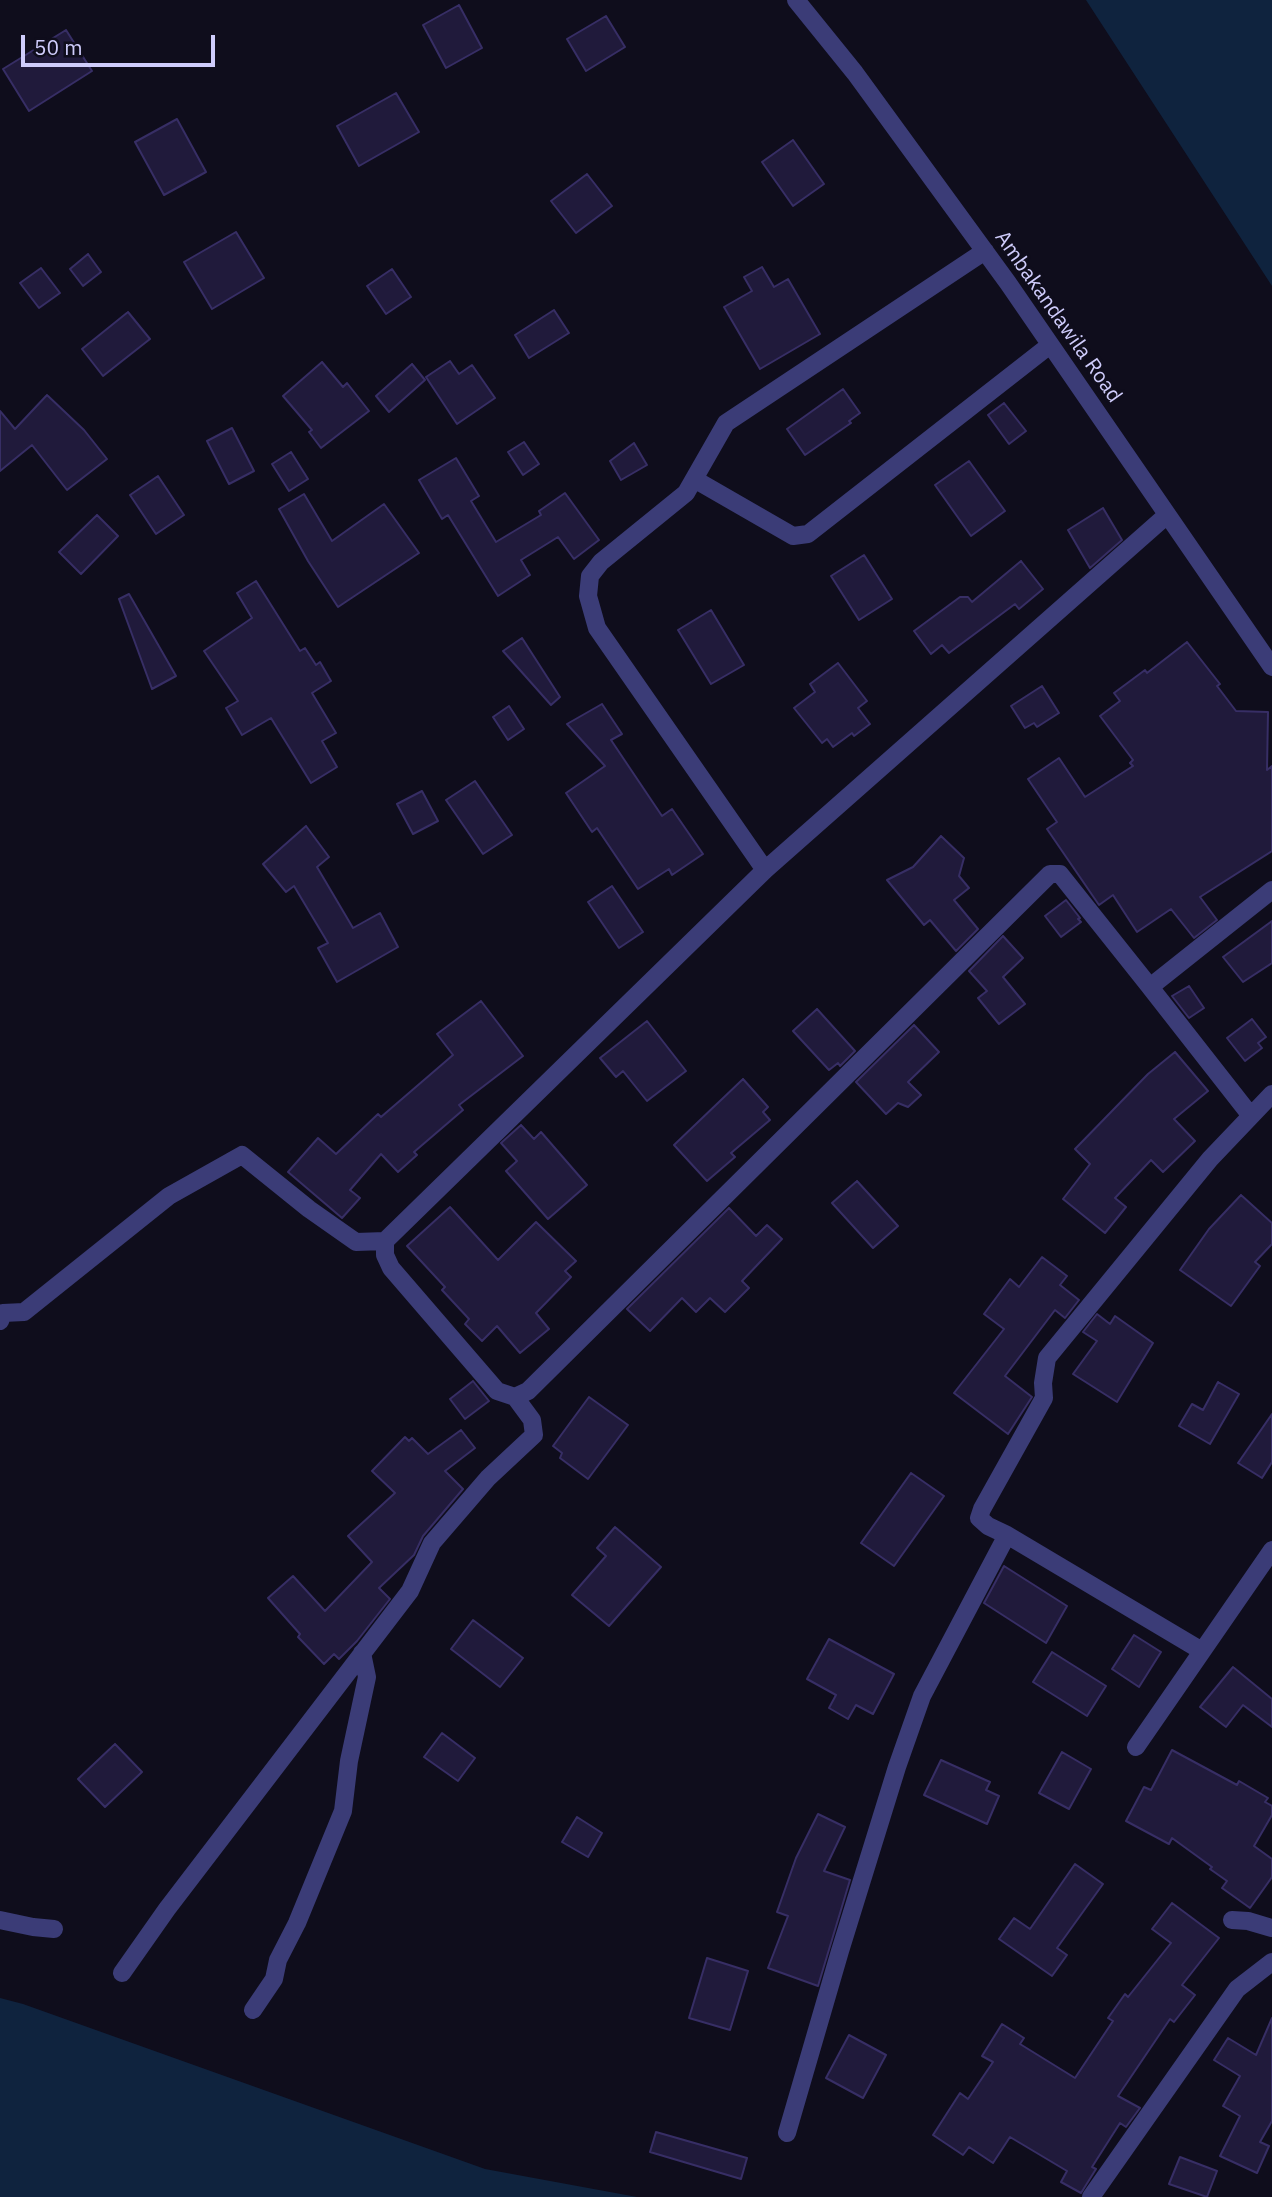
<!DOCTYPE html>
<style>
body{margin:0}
#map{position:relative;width:1272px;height:2197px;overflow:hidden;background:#0f0d1c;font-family:"IBM Plex Sans",sans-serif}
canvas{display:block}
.scale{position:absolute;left:21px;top:35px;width:194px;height:32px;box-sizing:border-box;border:4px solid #cfccfb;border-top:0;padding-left:9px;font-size:21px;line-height:24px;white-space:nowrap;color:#cfccfb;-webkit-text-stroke:5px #0f0d1c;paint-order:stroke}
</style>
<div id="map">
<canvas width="1272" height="2197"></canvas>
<div class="scale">50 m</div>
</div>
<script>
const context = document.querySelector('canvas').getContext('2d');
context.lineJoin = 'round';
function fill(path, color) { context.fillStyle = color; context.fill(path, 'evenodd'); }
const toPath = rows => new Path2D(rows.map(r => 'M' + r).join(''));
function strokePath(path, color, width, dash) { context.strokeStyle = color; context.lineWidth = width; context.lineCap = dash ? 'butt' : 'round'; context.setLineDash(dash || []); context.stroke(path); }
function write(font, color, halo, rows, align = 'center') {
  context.font = font + ' "IBM Plex Sans",sans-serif'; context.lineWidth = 6; context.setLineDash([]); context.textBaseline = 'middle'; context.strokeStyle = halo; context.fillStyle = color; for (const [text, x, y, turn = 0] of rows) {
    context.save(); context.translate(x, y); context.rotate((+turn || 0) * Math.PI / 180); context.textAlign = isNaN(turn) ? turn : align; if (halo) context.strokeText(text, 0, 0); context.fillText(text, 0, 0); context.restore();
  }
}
fill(toPath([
 [1086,0,1272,0,1272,286],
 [0,1998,23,2004,485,2169,637,2197,0,2197]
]), '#0f233e');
const building = toPath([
 [459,5,482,48,446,68,423,25,459,5],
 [606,16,625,47,586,71,567,39,606,16],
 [66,30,92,71,29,111,3,69,66,30],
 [396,93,419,132,359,166,337,126,396,93],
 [177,119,206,172,164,195,135,142,177,119],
 [793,140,824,184,793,206,762,162,793,140],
 [587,174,612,206,576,233,551,201,587,174],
 [236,232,264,278,212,309,184,262,236,232],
 [88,254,101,272,83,286,70,269,88,254],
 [762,267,774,287,788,279,820,334,760,369,724,307,752,291,744,277,762,267],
 [41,268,60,293,39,308,20,283,41,268],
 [392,269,411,297,386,314,367,286,392,269],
 [554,310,569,333,529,358,515,335,554,310],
 [128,312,150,339,103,376,82,349,128,312],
 [450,361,459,374,472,365,495,398,457,424,426,377,450,361],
 [322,362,343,387,347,383,369,411,321,448,309,432,312,430,283,396,322,362],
 [412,364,425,380,389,412,376,396,412,364],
 [843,389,860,413,849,421,851,423,805,455,787,429,843,389],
 [47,395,84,430,107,459,67,490,32,445,0,471,0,411,15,429,47,395],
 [1004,403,1026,431,1009,444,988,415,1004,403],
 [232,428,254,471,229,484,207,441,232,428],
 [524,442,539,464,523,475,508,452,524,442],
 [634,443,647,465,621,480,610,461,634,443],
 [291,452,308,479,289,491,272,464,291,452],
 [456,458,479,496,471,501,496,542,541,515,539,511,565,493,599,540,574,559,558,537,521,560,530,575,498,596,448,515,442,519,419,480,456,458],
 [969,461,1005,511,971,536,935,485,969,461],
 [158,476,184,515,156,534,130,495,158,476],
 [304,494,332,541,384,504,419,553,338,607,308,561,279,509,304,494],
 [1103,508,1122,540,1090,568,1068,530,1103,508],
 [97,515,118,536,81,574,59,552,97,515],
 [864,555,892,599,859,620,831,576,864,555],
 [1021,561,1043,589,1019,609,1015,604,949,653,942,645,931,654,914,631,960,597,968,597,972,602,1021,561],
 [256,581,300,651,305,648,316,665,320,662,331,681,312,693,336,733,322,741,337,767,311,783,271,718,242,735,226,708,238,701,204,651,252,618,237,593,256,581],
 [129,594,176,676,152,689,119,599,129,594],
 [711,610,744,665,711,684,678,630,711,610],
 [522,638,560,697,551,705,503,651,522,638],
 [1187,642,1220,684,1217,686,1236,711,1268,712,1267,770,1272,766,1272,851,1200,897,1217,920,1194,938,1171,909,1137,932,1113,895,1099,905,1047,829,1057,822,1028,779,1059,758,1085,797,1133,766,1130,763,1133,760,1100,716,1120,701,1114,693,1145,670,1147,673,1187,642],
 [838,663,867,701,858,708,870,724,854,736,852,733,833,747,827,739,822,743,794,708,815,692,810,684,838,663],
 [1042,686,1059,713,1037,727,1034,723,1025,728,1011,706,1042,686],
 [602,704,622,734,611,740,662,816,672,809,703,854,672,875,669,869,638,889,597,828,592,832,566,793,605,766,567,724,602,704],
 [509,706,524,729,508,740,493,717,509,706],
 [475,781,512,835,483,854,446,800,475,781],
 [422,791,438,821,413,834,397,804,422,791],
 [306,826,329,857,317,867,353,928,380,913,398,947,337,982,318,948,328,943,294,886,286,892,263,864,306,826],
 [941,836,964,858,959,876,969,888,954,900,978,929,956,951,930,920,924,925,887,880,913,867,941,836],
 [612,886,643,932,619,948,588,902,612,886],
 [1066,900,1080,918,1078,919,1081,922,1061,937,1045,916,1066,900],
 [1272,921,1272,963,1243,982,1223,957,1272,921],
 [1003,936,1023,958,1003,977,1025,1004,999,1024,978,998,987,991,969,971,1003,936],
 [1189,986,1204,1008,1189,1018,1172,996,1189,986],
 [481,1001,523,1056,459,1105,463,1110,414,1152,417,1155,398,1172,381,1154,350,1190,360,1198,342,1218,288,1172,318,1138,336,1154,378,1114,381,1117,453,1055,437,1034,481,1001],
 [817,1009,855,1051,840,1066,838,1063,829,1070,793,1031,817,1009],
 [1252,1019,1266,1037,1258,1043,1262,1048,1245,1061,1227,1038,1252,1019],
 [647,1021,686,1071,647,1101,623,1071,616,1077,600,1058,647,1021],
 [914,1025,939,1052,908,1082,921,1095,908,1107,898,1103,886,1114,856,1082,914,1025],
 [1175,1052,1208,1091,1174,1119,1195,1141,1163,1172,1151,1160,1115,1198,1126,1207,1105,1233,1063,1199,1090,1164,1075,1149,1148,1074,1175,1052],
 [743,1079,768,1107,763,1112,770,1120,731,1153,735,1157,707,1181,674,1145,743,1079],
 [521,1125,534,1139,541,1132,587,1185,548,1219,506,1171,517,1161,501,1143,521,1125],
 [857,1181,898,1226,873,1248,832,1203,857,1181],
 [1241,1195,1272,1223,1272,1244,1255,1262,1260,1266,1231,1306,1180,1270,1209,1229,1241,1195],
 [450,1207,498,1260,536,1222,576,1261,565,1271,571,1277,536,1313,549,1329,520,1353,497,1326,482,1341,465,1324,469,1319,442,1290,445,1287,407,1246,450,1207],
 [729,1208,756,1236,767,1225,782,1239,742,1281,749,1288,725,1312,710,1298,696,1312,682,1298,650,1331,627,1309,729,1208],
 [1042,1257,1067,1276,1060,1285,1079,1300,1065,1318,1055,1310,1005,1376,1032,1397,1008,1434,954,1393,1004,1329,984,1314,1010,1279,1019,1287,1042,1257],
 [1097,1314,1110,1324,1115,1316,1153,1343,1117,1402,1073,1374,1097,1341,1083,1332,1097,1314],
 [473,1381,489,1401,465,1419,450,1399,473,1381],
 [1218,1382,1239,1394,1210,1444,1179,1426,1192,1404,1203,1410,1218,1382],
 [589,1397,628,1425,588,1479,560,1458,562,1453,553,1446,589,1397],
 [1272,1414,1272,1462,1262,1478,1238,1463,1272,1414],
 [461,1430,475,1448,445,1471,463,1489,423,1536,414,1555,379,1588,390,1599,357,1641,339,1659,334,1654,324,1664,298,1637,300,1634,268,1598,293,1576,325,1611,372,1562,348,1536,395,1493,372,1471,405,1437,409,1441,412,1438,428,1454,461,1430],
 [911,1473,944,1496,894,1566,861,1543,911,1473],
 [615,1527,661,1567,609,1626,572,1595,606,1556,597,1548,615,1527],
 [1004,1566,1067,1606,1046,1643,984,1603,1004,1566],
 [473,1620,523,1658,500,1687,451,1649,473,1620],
 [1134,1635,1161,1652,1139,1687,1112,1669,1134,1635],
 [829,1639,894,1674,873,1714,856,1705,848,1719,829,1708,836,1695,807,1679,829,1639],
 [1052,1652,1106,1686,1087,1716,1033,1682,1052,1652],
 [1233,1667,1272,1699,1272,1727,1243,1705,1226,1727,1200,1707,1233,1667],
 [442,1733,475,1758,458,1781,424,1757,442,1733],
 [115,1744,142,1772,105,1807,78,1779,115,1744],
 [1172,1750,1237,1785,1239,1781,1268,1798,1265,1802,1272,1806,1272,1815,1254,1846,1272,1859,1272,1877,1250,1908,1222,1888,1227,1881,1210,1869,1212,1867,1172,1838,1169,1844,1126,1821,1144,1787,1151,1790,1172,1750],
 [1062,1752,1091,1769,1069,1809,1039,1793,1062,1752],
 [941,1760,990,1782,986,1790,999,1796,987,1824,924,1795,941,1760],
 [818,1814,845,1827,824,1871,850,1880,818,1986,768,1968,788,1916,777,1912,796,1858,818,1814],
 [577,1817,602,1833,588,1857,562,1842,577,1817],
 [1075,1864,1103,1884,1057,1948,1067,1955,1052,1976,999,1939,1014,1918,1030,1929,1075,1864],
 [1172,1903,1219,1938,1182,1985,1195,1995,1174,2022,1170,2019,1118,2096,1140,2108,1126,2127,1120,2123,1092,2167,1096,2169,1081,2193,1061,2182,1067,2171,1010,2137,993,2163,969,2147,963,2155,933,2135,960,2093,968,2099,993,2062,982,2056,1002,2024,1024,2038,1020,2044,1075,2078,1113,2021,1108,2018,1125,1994,1128,1997,1171,1943,1152,1929,1172,1903],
 [707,1958,748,1971,730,2030,689,2018,707,1958],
 [1272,2018,1272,2121,1260,2142,1269,2146,1257,2173,1220,2156,1240,2116,1223,2106,1240,2076,1214,2060,1228,2038,1256,2055,1272,2018],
 [849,2035,886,2055,863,2098,826,2078,849,2035],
 [656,2132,747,2158,741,2179,650,2152,656,2132],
 [1180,2157,1217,2171,1207,2197,1169,2184,1180,2157]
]);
fill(building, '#201a3b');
strokePath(building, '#372e65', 2);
strokePath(toPath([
 [796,0,855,73,1008,283,1272,667],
 [694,479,793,536,808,534,1050,345],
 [1167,515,765,870,385,1241,385,1255,391,1268,497,1391,515,1397,528,1391,1050,874,1060,874,1150,987,1272,890],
 [765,870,597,628,588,596,590,576,601,562,686,493,726,423,985,251],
 [1150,987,1251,1116],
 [0,1321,3,1313,24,1312,169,1196,242,1155,309,1209,356,1242,385,1241],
 [1202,1651,1007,1535,988,1526,979,1518,982,1509,1044,1398,1043,1383,1047,1358,1210,1159,1272,1094],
 [1136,1747,1272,1550],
 [0,1920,33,1927,54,1929],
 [1232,1920,1248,1921,1272,1928],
 [122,1973,167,1909,410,1591,432,1543,488,1478,534,1435,532,1420,515,1397],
 [253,2010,274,1979,278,1960,297,1923,343,1811,349,1761,367,1677,362,1653],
 [787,2133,840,1951,897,1767,922,1696,1007,1535],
 [1091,2197,1237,1989,1272,1962]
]), '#3b3c77', 18);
write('21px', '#cfccfb', '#0f0d1c', [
 ["Ambakandawila Road",1058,317,55]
]);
</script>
